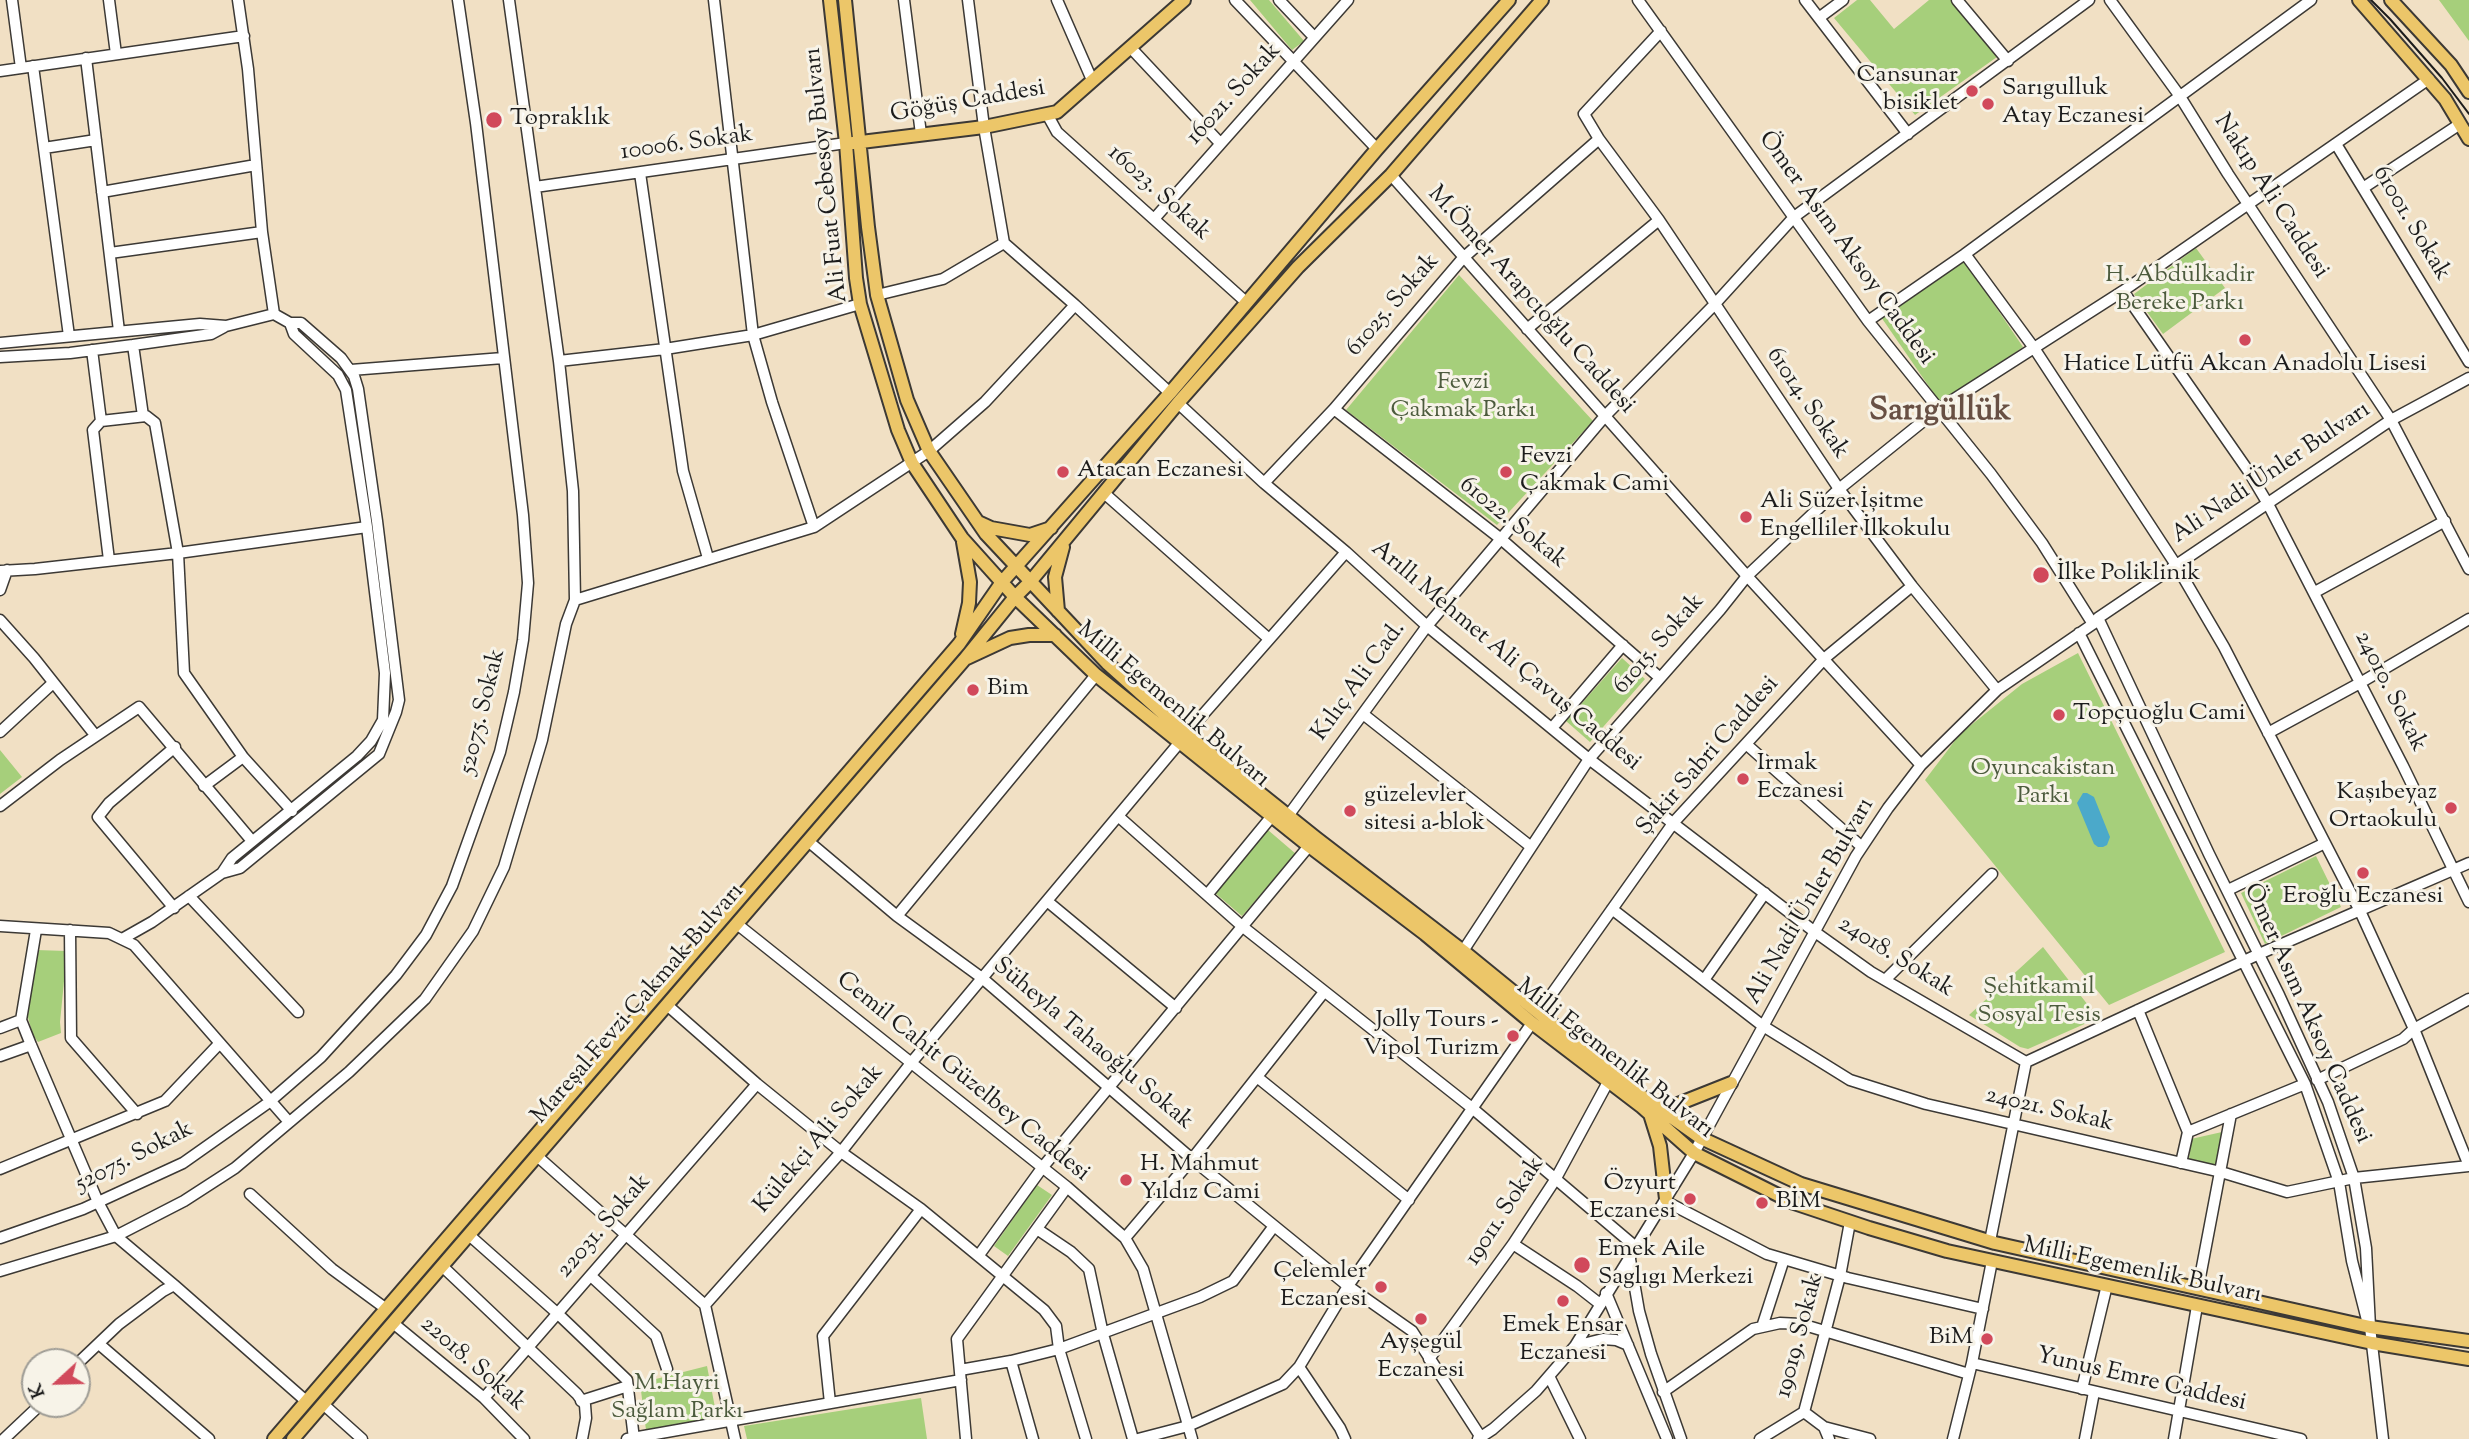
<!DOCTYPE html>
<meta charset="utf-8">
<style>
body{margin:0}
#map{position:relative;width:2469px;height:1439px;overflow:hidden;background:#f1e0c4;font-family:"Sorts Mill Goudy",serif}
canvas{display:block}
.north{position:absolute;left:21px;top:1348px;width:70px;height:70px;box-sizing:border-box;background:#f7f3e8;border:2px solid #9f9d96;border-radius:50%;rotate:248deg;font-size:19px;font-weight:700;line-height:28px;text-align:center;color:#1c1c1c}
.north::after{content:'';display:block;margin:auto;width:24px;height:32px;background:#d1495b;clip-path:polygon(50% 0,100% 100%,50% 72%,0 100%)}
</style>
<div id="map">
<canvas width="2469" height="1439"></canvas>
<div class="north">K</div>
</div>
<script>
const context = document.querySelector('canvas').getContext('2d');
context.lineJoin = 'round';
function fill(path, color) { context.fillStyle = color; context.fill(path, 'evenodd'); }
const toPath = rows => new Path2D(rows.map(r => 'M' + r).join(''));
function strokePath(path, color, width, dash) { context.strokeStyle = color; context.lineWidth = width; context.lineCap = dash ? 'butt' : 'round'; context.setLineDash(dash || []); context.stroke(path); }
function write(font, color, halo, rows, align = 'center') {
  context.font = font + ' "Sorts Mill Goudy",serif'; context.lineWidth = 6; context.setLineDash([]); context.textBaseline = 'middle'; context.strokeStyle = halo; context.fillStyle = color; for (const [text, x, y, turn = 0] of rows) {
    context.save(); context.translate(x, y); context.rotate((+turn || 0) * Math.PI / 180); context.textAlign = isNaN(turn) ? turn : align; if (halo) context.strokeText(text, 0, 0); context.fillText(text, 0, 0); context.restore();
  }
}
fill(toPath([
 [1250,0,1269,0,1304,41,1292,50],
 [1857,0,1870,0,1894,29,1929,0,1953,0,1997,57,1915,115,1834,18],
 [2439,0,2469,0,2469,41],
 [2196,248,2225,288,2163,334,2134,294],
 [1964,260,2023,347,1941,404,1881,317],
 [1459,275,1593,421,1497,525,1346,410],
 [2078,653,2225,952,2109,1005,1925,780,1960,734,2022,684],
 [1622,658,1645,679,1590,742,1566,721],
 [0,750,22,777,0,794],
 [1268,830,1296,854,1242,916,1215,893],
 [2316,856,2341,907,2265,944,2241,893],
 [2043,947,2098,1018,2028,1049,2020,1047,1969,1015],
 [36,950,67,951,60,1022,61,1033,38,1042,33,1035,27,1014],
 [2222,1132,2217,1167,2189,1159,2191,1139],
 [1037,1185,1052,1195,1008,1256,994,1246],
 [707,1366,717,1418,646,1430,640,1383],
 [921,1398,927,1439,747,1439,744,1426]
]), '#a6cf7b');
fill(toPath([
 [2083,793,2087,793,2094,797,2110,837,2107,845,2103,847,2098,847,2094,844,2077,803]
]), '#4ba9ca');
const minor = toPath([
 [12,0,21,68],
 [109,0,116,54],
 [238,0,248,69,262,232,274,314],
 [714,0,753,335,772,402,814,527],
 [904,0,921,134],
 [968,0,984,127,1004,243,1075,305,1170,393],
 [1057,0,1092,80],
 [1235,0,1377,149],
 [1279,0,1314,37],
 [1638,0,1868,321,1991,474,2042,543,2093,624],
 [1805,0,1908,134],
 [1957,0,2008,61],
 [2110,0,2179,95,2228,174,2391,420,2469,569],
 [1820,17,1843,0],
 [1661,31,1584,114,1599,139,1659,220,1839,489,1912,586,1997,690],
 [1130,47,1220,143],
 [86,58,119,331],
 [33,66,69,336],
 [0,71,244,36],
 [1047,114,1057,132,1246,302],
 [2336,144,2469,362],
 [44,148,96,140],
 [640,173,683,471,708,558],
 [1391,175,1747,576,1921,765],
 [535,187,846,143],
 [2363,188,2460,124],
 [102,192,256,165],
 [1154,219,1348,0],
 [110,253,262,232],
 [1965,254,2034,348,2176,565,2224,647,2360,911,2414,1029,2469,1166],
 [2123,291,2249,472,2268,504,2403,766,2469,902],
 [877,295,943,279,1004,243],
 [1868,321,1965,254,2311,0],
 [1527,329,1659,220],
 [0,343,200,324,226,326,274,314,290,323,301,323,341,358,354,376,358,389,377,521,399,700,396,712,379,754,240,868,222,873],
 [133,345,143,416],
 [92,350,101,421],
 [0,357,70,353,133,345,211,334,224,327],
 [559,361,665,349,753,335,860,304],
 [351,370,503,358],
 [1178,403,1264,483,1346,552,1427,626,1589,759,1815,932,1871,972,2026,1062],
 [1334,409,1501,539,1659,677],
 [1264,483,1334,409,1463,258,1599,139],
 [1104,493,1269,639],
 [109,560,93,430,101,421,146,416,155,423,178,553,184,673,243,757,292,811],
 [0,571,35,569,178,553,367,527],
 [0,590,7,570],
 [2315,592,2445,521],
 [575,600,814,527,929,451,985,402,1075,305],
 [2098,618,2209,854,2279,995,2328,1102,2354,1178,2366,1248,2370,1327,2383,1439],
 [0,620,34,658,95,735],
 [2079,633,2305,1084,2339,1182,2352,1261,2367,1320],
 [1363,714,1530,846],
 [1552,728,1623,645],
 [0,732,53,683],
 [2268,733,2360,683,2469,619],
 [1186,734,1346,552],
 [1746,744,1862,847],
 [204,786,243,757],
 [0,806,60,760,139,707,252,841],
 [1118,816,1243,927,1472,1108,1637,1248],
 [1288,816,1427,626,1605,416,1714,305,1794,217,2089,0],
 [808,841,897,916,982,978,1192,1159,1348,1286,1412,1331,1482,1439],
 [2228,890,2325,843],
 [1207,895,1272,816],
 [189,896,298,1012],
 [1047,901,1176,1008],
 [174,908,98,817,109,803,175,747],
 [1612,909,1763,1026,1850,1080,1926,1104,2221,1172,2287,1192,2354,1178,2469,1166],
 [897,916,1096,675],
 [737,924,1067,1187,1125,1238,1143,1269,1192,1439],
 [0,926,109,933,134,945,289,1122],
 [36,930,21,1020,31,1045,98,1202,116,1236,174,1285],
 [70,930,71,1038,137,1114],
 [122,939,152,922,222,873,232,858,357,756,371,741,383,720,385,673,367,527,346,390,338,375,294,334,290,323],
 [1463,951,1589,759,1720,610,1747,576,1839,489,1937,410,2123,291,2429,79],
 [1704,980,1765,893],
 [1885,980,1992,874],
 [667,1005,757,1084,841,1152,921,1209,1044,1310,1056,1326,1059,1349,1086,1439],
 [2138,1010,2188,1132,2305,1084],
 [1539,1012,1674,822,1825,658,1912,586],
 [0,1028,21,1020],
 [0,1056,31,1045],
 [1257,1077,1409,1200],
 [2317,1080,2403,1039,2414,1029,2469,999],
 [537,1156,705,1305,735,1439],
 [2181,1163,2188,1132],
 [0,1169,165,1101,219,1044],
 [250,1194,332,1269,385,1308],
 [1665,1201,1767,1254,1848,1278,1983,1309],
 [1037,1229,1071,1252,1089,1269,1103,1334,1133,1439],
 [469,1235,557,1313,627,1380,634,1439],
 [0,1238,83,1209,183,1163,268,1103,321,1057,396,975,426,935,452,886,500,752,514,692,523,640,528,583,523,515,476,123,458,0],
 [1125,1238,1192,1159,1324,992],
 [1990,1241,2026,1062,2259,954,2469,863],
 [1513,1244,1577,1286,1600,1304],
 [979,1255,1042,1168,1309,846],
 [1630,1259,1639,1311,1651,1354,1681,1439],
 [442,1266,577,1394,585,1405,586,1418,582,1439],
 [0,1271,116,1236,184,1201,235,1168,349,1072,425,999,473,931,504,867,542,740,566,624,575,600,573,491,559,361,509,0],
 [591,1276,656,1336,667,1369],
 [2198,1288,2231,1114],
 [1606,1293,1667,1439],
 [705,1305,841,1152,911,1063,1180,742],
 [393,1323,484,1398,524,1439],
 [1762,1327,1784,1259],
 [99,1344,209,1439],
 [1575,1346,1603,1339,1616,1340,1628,1345],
 [1429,1359,1513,1244,1555,1180,1608,1082],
 [1011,1361,1033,1439],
 [1972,1363,2301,1439],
 [77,1364,119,1324,163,1291,174,1285,306,1401],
 [1299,1367,1340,1428,1345,1439],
 [960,1370,1011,1361,1059,1349,1200,1297,1233,1281,1274,1226],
 [1549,1376,1580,1439],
 [2082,1389,2107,1285],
 [1663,1392,1753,1329,1780,1323,1801,1324,1969,1374],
 [484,1398,757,1084],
 [581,1401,628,1386],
 [830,1403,823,1336,921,1209],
 [323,1404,362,1439],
 [1804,1412,1824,1427,1829,1439],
 [1824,1427,1870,1439],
 [4,1439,41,1404],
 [627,1439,961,1380],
 [966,1439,957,1339,1067,1187],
 [1138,1439,1188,1426,1283,1384,1299,1367,1348,1286,1532,1023],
 [1478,1439,1493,1429,1536,1391,1575,1346,1694,1153,1856,856,1888,808,1921,765,1997,690,2093,624,2098,618,2391,420,2469,378],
 [1760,1439,1804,1412,1840,1276,1850,1222],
 [1953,1439,1972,1363,1992,1261],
 [2085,1439,2094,1392],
 [2174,1439,2197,1306]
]);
const major = toPath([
 [830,0,846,143,856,278,860,304,898,430,912,463,962,538,1015,597,1096,675,1309,846,1425,934,1532,1023,1642,1107,1694,1153,1794,1203,1869,1228,1947,1251,2372,1343,2469,1359],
 [845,0,868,227,877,295,907,400,929,451,986,534,1107,663,1186,734,1316,838,1463,951,1636,1092,1701,1138,1801,1184,1995,1243,2370,1327,2469,1341],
 [2359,0,2445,99,2469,139],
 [2391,0,2451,65,2469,92],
 [853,143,984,127,1057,112,1184,0],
 [978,522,991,528,1030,535,1051,528],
 [1058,611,1055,577,1063,547],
 [962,634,969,603,970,582,963,542],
 [967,658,1010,638,1029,635,1055,635],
 [1657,1107,1678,1104,1731,1083],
 [1650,1114,1660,1146,1666,1199],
 [274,1439,959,644,1002,582,1170,393,1377,149,1509,0],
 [293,1439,964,660,1015,597,1030,582,1178,403,1298,267,1391,175,1542,0]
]);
strokePath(minor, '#3c3935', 13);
strokePath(major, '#3c3935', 16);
strokePath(minor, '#fff', 10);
strokePath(major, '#ecc669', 12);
strokePath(toPath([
 [2371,0,2390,19,2442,78,2469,114]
]), '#1c1c1c', 2);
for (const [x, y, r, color] of [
 [1972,91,7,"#d1495b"],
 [1988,104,7,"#d1495b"],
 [494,120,9,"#d1495b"],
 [2245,340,7,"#d1495b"],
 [1063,472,7,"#d1495b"],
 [1506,472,7,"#d1495b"],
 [1746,517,7,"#d1495b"],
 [2041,575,9,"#d1495b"],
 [973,690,7,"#d1495b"],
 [2059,715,7,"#d1495b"],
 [1743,779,7,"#d1495b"],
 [2451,808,7,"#d1495b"],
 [1350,811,7,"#d1495b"],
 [2363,873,7,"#d1495b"],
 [1513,1036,7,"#d1495b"],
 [1126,1180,7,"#d1495b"],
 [1690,1199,7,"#d1495b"],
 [1762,1203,7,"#d1495b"],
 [1582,1265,9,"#d1495b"],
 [1381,1287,7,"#d1495b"],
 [1563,1301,7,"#d1495b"],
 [1421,1319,7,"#d1495b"],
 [1987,1339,7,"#d1495b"]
]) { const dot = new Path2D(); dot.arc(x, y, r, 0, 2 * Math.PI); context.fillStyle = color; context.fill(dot); strokePath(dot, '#f7f3e8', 2.5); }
write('24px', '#1c1c1c', '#f7f3e8', [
 ["Cansunar",1958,77,"right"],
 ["bisiklet",1958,105,"right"],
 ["Sarıgulluk",2002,90],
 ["Atay Eczanesi",2002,118],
 ["Topraklık",510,120],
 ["Hatice Lütfü Akcan Anadolu Lisesi",2245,366,"center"],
 ["Fevzi",1520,458],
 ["Çakmak Cami",1520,486],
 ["Atacan Eczanesi",1077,472],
 ["Ali Süzer İşitme",1760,503],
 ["Engelliler İlkokulu",1760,531],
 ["İlke Poliklinik",2057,575],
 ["Bim",987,690],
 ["Topçuoğlu Cami",2073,715],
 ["Irmak",1757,765],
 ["Eczanesi",1757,793],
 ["Kaşıbeyaz",2437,794,"right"],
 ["Ortaokulu",2437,822,"right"],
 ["güzelevler",1364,797],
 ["sitesi a-blok",1364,825],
 ["Eroğlu Eczanesi",2363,898,"center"],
 ["Jolly Tours -",1499,1022,"right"],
 ["Vipol Turizm",1499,1050,"right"],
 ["H. Mahmut",1140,1166],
 ["Yıldız Cami",1140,1194],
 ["Özyurt",1676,1185,"right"],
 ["Eczanesi",1676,1213,"right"],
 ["BİM",1776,1203],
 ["Emek Aile",1598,1251],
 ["Saglıgı Merkezi",1598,1279],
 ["Çelemler",1367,1273,"right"],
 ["Eczanesi",1367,1301,"right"],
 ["Emek Ensar",1563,1327,"center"],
 ["Eczanesi",1563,1355,"center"],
 ["BiM",1973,1339,"right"],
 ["Ayşegül",1421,1344,"center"],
 ["Eczanesi",1421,1372,"center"]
], 'left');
write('24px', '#1c1c1c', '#f7f3e8', [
 ["16021. Sokak",1235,95,-48],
 ["Göğüş Caddesi",968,103,-10],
 ["10006. Sokak",687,145,-8],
 ["Ali Fuat Cebesoy Bulvarı",828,175,-96],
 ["16023. Sokak",1158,194,42],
 ["Nakıp Ali Caddesi",2270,197,57],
 ["61001. Sokak",2410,224,59],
 ["Ömer Asım Aksoy Caddesi",1845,249,54],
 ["M.Ömer Arapcıoğlu Caddesi",1530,301,48],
 ["61025. Sokak",1394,306,-49],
 ["61014. Sokak",1806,404,56],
 ["Ali Nadi Ünler Bulvarı",2272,474,-34],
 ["61022. Sokak",1512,524,39],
 ["61015. Sokak",1660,645,-49],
 ["Arıllı Mehmet Ali Çavuş Caddesi",1505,657,40],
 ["Kılıç Ali Cad.",1360,682,-54],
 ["24010. Sokak",2389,692,63],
 ["Milli Egemenlik Bulvarı",1172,706,40],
 ["52075. Sokak",484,712,-76],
 ["Şakir Sabri Caddesi",1709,757,-49],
 ["Ali Nadi Ünler Bulvarı",1811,902,-60],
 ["24018. Sokak",1895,958,32],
 ["Mareşal Fevzi Çakmak Bulvarı",639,1005,-49],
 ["Ömer Asım Aksoy Caddesi",2306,1014,66],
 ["Süheyla Tahaoğlu Sokak",1092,1045,40],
 ["Milli Egemenlik Bulvarı",1614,1060,38],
 ["Cemil Cahit Güzelbey Caddesi",962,1078,39],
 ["24021. Sokak",2049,1111,13],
 ["Külekçi Ali Sokak",820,1140,-50],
 ["52075. Sokak",135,1158,-27],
 ["19011. Sokak",1506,1212,-57],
 ["22031. Sokak",605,1227,-49],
 ["Milli Egemenlik Bulvarı",2142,1272,12],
 ["19019. Sokak",1801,1336,-75],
 ["22018. Sokak",472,1365,41],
 ["Yunus Emre Caddesi",2141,1381,13]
]);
write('24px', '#4c5b3d', '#f7f3e8', [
 ["H. Abdülkadir",2180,277],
 ["Bereke Parkı",2180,305],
 ["Fevzi",1463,384],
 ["Çakmak Parkı",1463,412],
 ["Oyuncakistan",2043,770],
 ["Parkı",2043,798],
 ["Şehitkamil",2039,989],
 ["Sosyal Tesis",2039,1017],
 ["M.Hayri",677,1385],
 ["Sağlam Parkı",677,1413]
]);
write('bold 32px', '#685044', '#f7f3e8', [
 ["Sarıgüllük",1940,414]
]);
</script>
